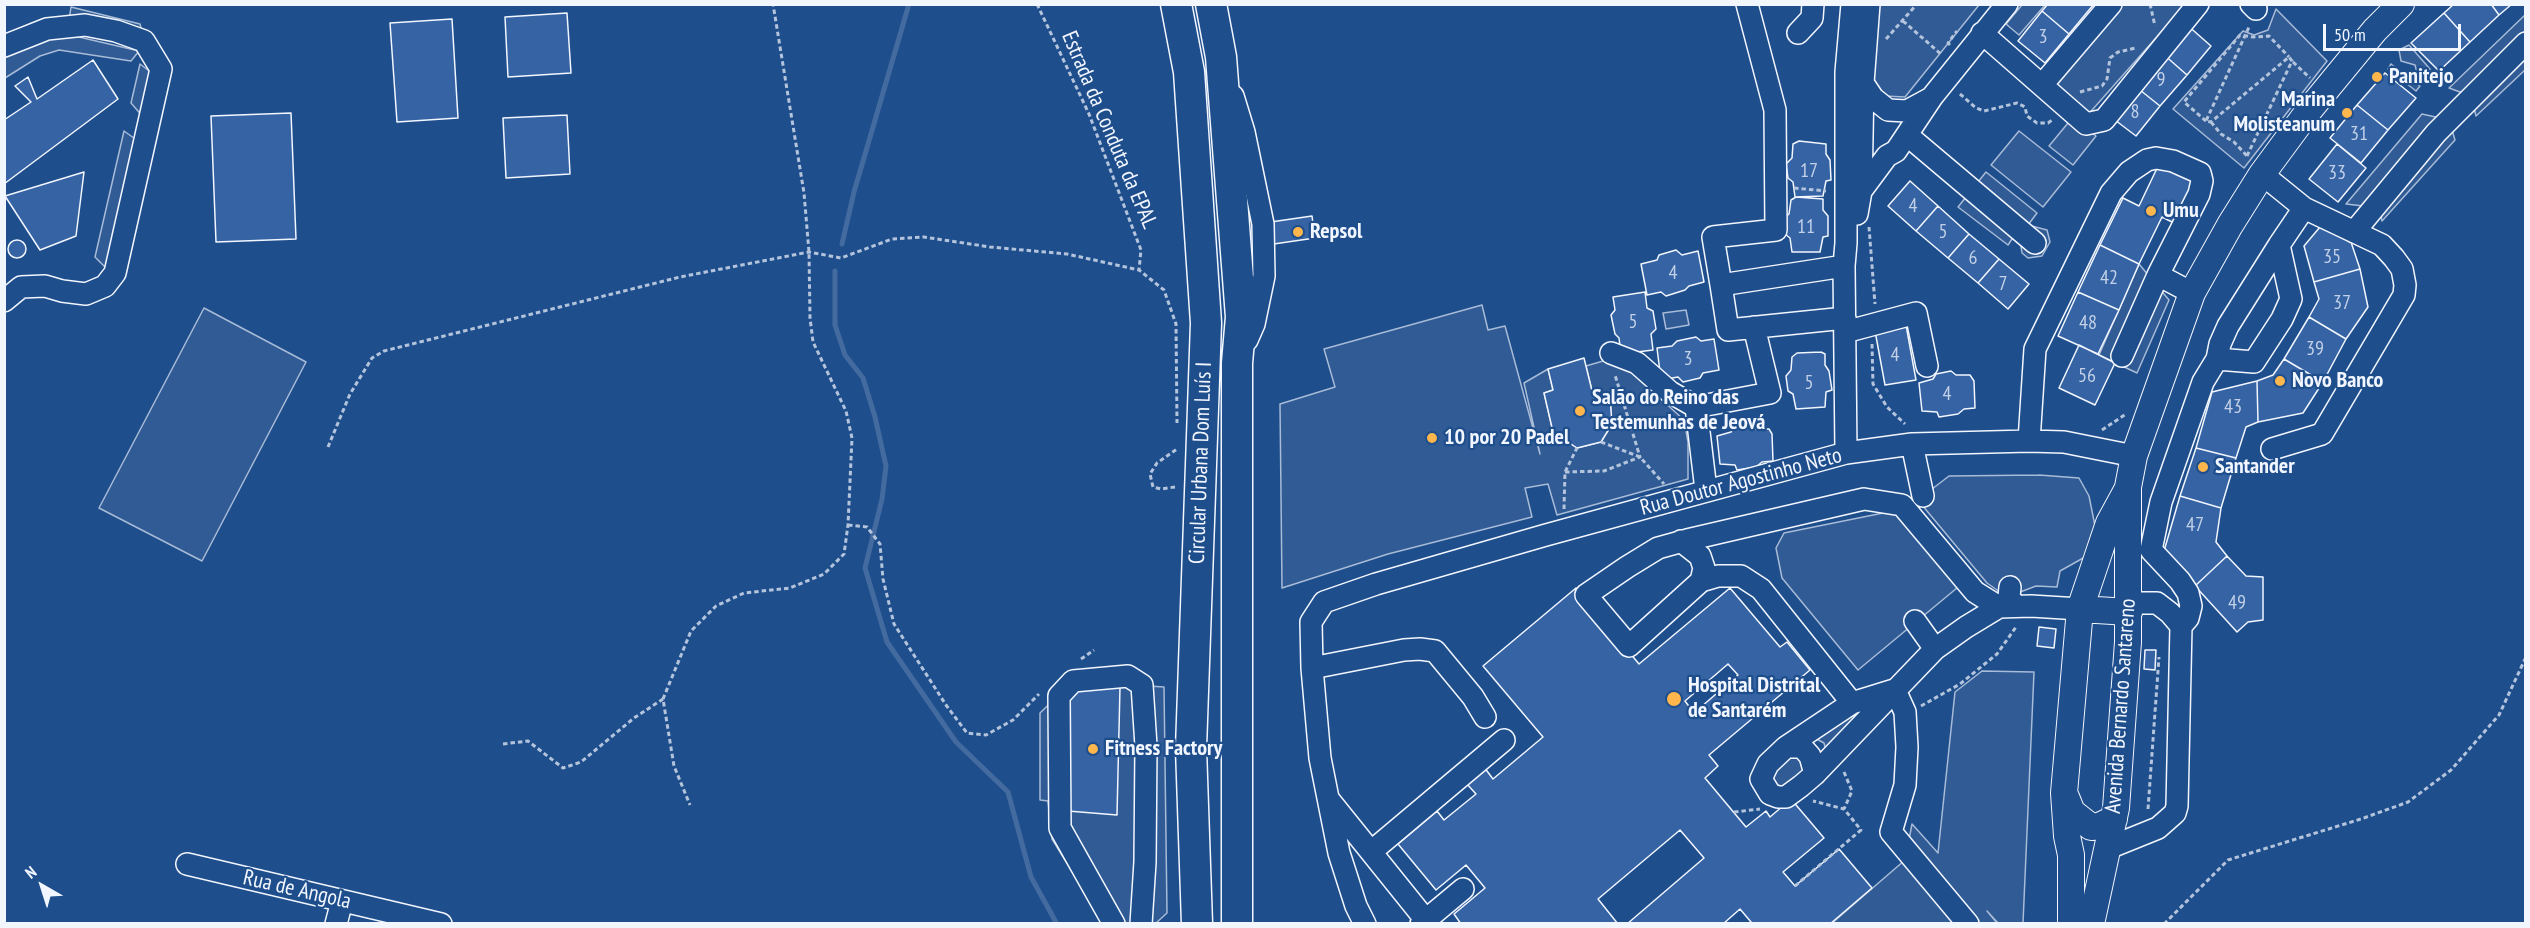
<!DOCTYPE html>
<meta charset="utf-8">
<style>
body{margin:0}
#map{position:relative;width:2530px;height:928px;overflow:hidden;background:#1f4e8c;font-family:"PT Sans Narrow",sans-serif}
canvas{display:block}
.frame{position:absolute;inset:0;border:6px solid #f2f6ff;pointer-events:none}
.north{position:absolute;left:12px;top:856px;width:60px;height:60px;-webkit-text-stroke:4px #1f4e8c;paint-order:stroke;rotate:321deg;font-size:16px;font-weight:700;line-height:24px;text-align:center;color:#f2f6ff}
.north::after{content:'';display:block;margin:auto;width:21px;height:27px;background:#f2f6ff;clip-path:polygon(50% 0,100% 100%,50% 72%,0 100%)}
.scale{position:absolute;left:2323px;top:24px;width:138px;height:27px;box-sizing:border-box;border:3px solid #f2f6ff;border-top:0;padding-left:8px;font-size:18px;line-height:21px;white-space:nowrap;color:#f2f6ff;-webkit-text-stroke:4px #1f4e8c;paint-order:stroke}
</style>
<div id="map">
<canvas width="2530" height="928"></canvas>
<div class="frame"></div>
<div class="north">N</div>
<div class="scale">50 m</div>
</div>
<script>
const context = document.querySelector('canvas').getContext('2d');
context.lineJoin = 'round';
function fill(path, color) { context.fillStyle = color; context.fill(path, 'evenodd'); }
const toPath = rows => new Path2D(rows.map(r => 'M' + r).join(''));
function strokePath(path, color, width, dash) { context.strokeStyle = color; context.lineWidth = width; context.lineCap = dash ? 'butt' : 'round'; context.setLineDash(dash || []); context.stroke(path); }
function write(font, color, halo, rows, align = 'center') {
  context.font = font + ' "PT Sans Narrow",sans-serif'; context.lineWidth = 4.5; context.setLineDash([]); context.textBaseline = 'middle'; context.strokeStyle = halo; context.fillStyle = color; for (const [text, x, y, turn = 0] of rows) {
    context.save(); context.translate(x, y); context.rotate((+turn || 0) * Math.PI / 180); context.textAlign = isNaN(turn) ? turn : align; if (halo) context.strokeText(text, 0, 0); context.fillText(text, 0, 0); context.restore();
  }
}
const built = toPath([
 [1878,5,1979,5,1905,97,1884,96,1873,85,1878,5],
 [2022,5,2045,5,2019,35,2006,24,2022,5],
 [2121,5,2185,5,2085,118,2050,87,2121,5],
 [71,7,140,24,143,36,69,20,71,7],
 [2276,9,2327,61,2244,168,2173,109,2243,31,2254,35,2268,30,2276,9],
 [2525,15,2525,70,2476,116,2471,96,2449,88,2525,15],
 [66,34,139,51,131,61,59,50,40,56,5,78,4,54,12,50,66,34],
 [2409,45,2430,69,2429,75,2417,73,2415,65,2401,61,2399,50,2409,45],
 [140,64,152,73,144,118,131,103,140,64],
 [2391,64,2420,86,2416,91,2388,69,2391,64],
 [2422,114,2449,120,2455,140,2382,221,2378,201,2372,207,2346,204,2422,114],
 [2073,117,2096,136,2073,165,2049,146,2073,117],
 [124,131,138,141,106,268,95,257,124,131],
 [2019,131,2071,172,2043,207,1991,165,2019,131],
 [1986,172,2037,213,2028,225,2047,230,2050,242,2042,256,2028,258,2022,253,2020,240,2014,236,2008,245,1958,207,1986,172],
 [2139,264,2169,300,2137,373,2099,355,2139,264],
 [1482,305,1488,330,1505,326,1540,454,1524,383,1548,369,1553,390,1544,393,1553,432,1577,448,1601,442,1612,424,1610,397,1594,399,1586,366,1610,359,1627,368,1684,420,1688,442,1688,479,1557,515,1548,484,1525,488,1532,517,1388,554,1282,588,1280,404,1335,387,1324,349,1482,305],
 [204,308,306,362,202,561,99,508,204,308],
 [1686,310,1689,325,1666,329,1663,313,1686,310],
 [2039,475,2079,478,2089,496,2095,526,2085,557,2060,571,2057,587,2036,586,2007,597,1987,583,1922,505,1923,496,1949,476,2039,475],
 [1893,511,1963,583,1858,670,1782,578,1776,548,1784,533,1893,511],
 [1982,671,2034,672,2023,923,1998,923,1987,911,1997,923,1831,924,1905,860,1912,824,1938,853,1955,692,1982,671],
 [1073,681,1164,687,1167,913,1156,923,1104,923,1052,839,1048,801,1040,800,1040,713,1073,681],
 [1869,705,1827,754,1824,743,1813,737,1869,705],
 [1789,753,1800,753,1807,776,1776,791,1770,769,1789,753]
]);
fill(built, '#305b95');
strokePath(built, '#a8bbd7', 1.5);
strokePath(toPath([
 [842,244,854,192,909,4],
 [835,271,835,325,845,355,863,378,875,417,886,466,882,499,865,568,887,642,956,742,1008,792,1031,877,1057,924]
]), '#446ba0', 5);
const building = toPath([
 [2048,4,2094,4,2069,34,2042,11,2048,4],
 [2454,4,2491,4,2499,15,2470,42,2444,13,2454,4],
 [2491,4,2512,4,2499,15,2491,4],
 [2042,11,2069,34,2045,63,2018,41,2042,11],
 [567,13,571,73,508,77,505,17,567,13],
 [2444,13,2470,42,2439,71,2411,43,2444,13],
 [452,19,458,118,397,122,390,23,452,19],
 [2186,24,2211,46,2187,75,2162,53,2186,24],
 [2162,53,2187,75,2160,106,2135,86,2162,53],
 [93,60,118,99,4,184,4,120,31,102,15,86,28,77,37,99,93,60],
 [2385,73,2416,98,2388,130,2357,105,2385,73],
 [2135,86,2160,106,2136,136,2111,117,2135,86],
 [2357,105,2388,130,2361,163,2330,138,2357,105],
 [291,113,296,239,216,242,211,116,291,113],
 [567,115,570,174,506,178,503,118,567,115],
 [1799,141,1826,144,1826,154,1830,160,1831,180,1826,181,1823,196,1795,197,1793,182,1788,178,1786,164,1792,158,1793,144,1799,141],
 [2337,144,2366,168,2338,202,2309,179,2337,144],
 [2160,162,2199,181,2178,225,2162,217,2139,264,2100,245,2123,198,2139,206,2160,162],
 [84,172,76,236,40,250,5,196,84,172],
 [1910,181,1938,206,1916,231,1888,206,1910,181],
 [1796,197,1823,199,1823,210,1828,216,1828,236,1823,237,1820,252,1792,252,1790,238,1785,234,1783,219,1789,214,1791,200,1796,197],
 [1938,206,1969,234,1948,258,1916,231,1938,206],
 [1312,216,1315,238,1260,246,1257,224,1312,216],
 [2320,227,2351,242,2360,269,2314,282,2304,246,2320,227],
 [1969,234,1999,259,1978,283,1948,258,1969,234],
 '8 249a9 9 0 1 1 18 0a9 9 0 1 1-18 0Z',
 [2100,245,2139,264,2119,310,2078,292,2100,245],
 [1676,250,1682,255,1698,251,1704,282,1689,286,1685,290,1666,296,1661,292,1647,295,1641,264,1657,260,1659,255,1676,250],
 [1999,259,2029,284,2008,309,1978,283,1999,259],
 [2360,269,2368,307,2346,339,2309,317,2319,299,2314,282,2360,269],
 [1645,292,1647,308,1653,311,1656,329,1651,334,1653,350,1621,354,1619,338,1615,334,1611,315,1615,310,1613,297,1645,292],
 [2078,292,2119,310,2098,354,2058,336,2078,292],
 [2309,317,2346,339,2323,382,2284,359,2309,317],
 [1906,325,1916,380,1885,385,1875,331,1906,325],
 [1696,337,1701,341,1714,339,1719,370,1703,373,1700,378,1683,382,1678,377,1661,380,1657,348,1672,346,1677,341,1696,337],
 [2079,345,2115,363,2095,405,2059,388,2079,345],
 [1821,352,1825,354,1825,365,1829,371,1832,390,1826,392,1825,407,1796,409,1793,394,1788,391,1786,376,1791,370,1792,357,1797,353,1821,352],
 [1584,358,1594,399,1610,397,1612,424,1601,442,1577,448,1553,432,1544,393,1553,390,1548,369,1584,358],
 [2284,359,2323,382,2303,413,2258,422,2257,381,2273,375,2284,359],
 [1951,371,1956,375,1970,375,1974,381,1975,408,1964,409,1958,414,1939,417,1937,412,1922,411,1919,383,1933,379,1936,374,1951,371],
 [2257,381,2258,422,2246,427,2236,458,2196,448,2212,392,2257,381],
 [1749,424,1755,429,1769,429,1772,434,1773,461,1762,462,1756,467,1737,470,1735,465,1720,464,1717,436,1731,432,1734,427,1749,424],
 [2196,448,2236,458,2221,508,2180,496,2196,448],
 [2180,496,2221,508,2216,542,2227,556,2195,586,2164,551,2180,496],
 [2227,556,2246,576,2263,577,2263,620,2248,622,2237,632,2195,586,2227,556],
 [1576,588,1639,664,1730,588,1780,647,1787,642,1810,670,1709,755,1718,766,1705,778,1746,827,1766,811,1770,817,1791,799,1824,838,1783,872,1795,886,1839,849,1872,888,1830,924,1748,924,1751,922,1740,909,1723,924,1627,924,1704,858,1680,830,1598,899,1618,924,1461,924,1454,914,1485,888,1466,865,1436,890,1398,844,1437,811,1444,820,1476,794,1466,783,1484,767,1493,779,1543,737,1483,666,1576,588],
 [1728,664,1738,675,1694,713,1685,701,1728,664],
 [2039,627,2056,629,2054,648,2037,646,2039,627],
 [2145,650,2156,650,2155,670,2144,669,2145,650],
 [1069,687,1120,687,1117,815,1068,811,1069,687]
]);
fill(building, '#3563a3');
strokePath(building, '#f2f6ff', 1.5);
const minor = toPath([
 [2251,4,2256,9],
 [1798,33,1812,18,1813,4],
 [1982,33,2086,124,2104,120,2198,4],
 [4,46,47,29,85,25,116,31,144,41,161,69,115,273,105,286,86,294,62,291,45,286,21,287,4,301],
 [1863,83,1873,98,1888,110,1907,111,1931,98],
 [2042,85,2111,4],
 [1233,96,1244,132,1263,224,1264,276,1254,324,1247,340],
 [1907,135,2035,243],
 [2262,174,2304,208,2382,245,2394,258,2402,269,2405,285,2404,295,2322,434,2272,449],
 [1861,191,1887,156,1896,151,1932,97,2007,4],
 [1857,214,1861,191,1863,83,1869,4],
 [2354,232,2436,133,2526,43],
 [2279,245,2291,299,2282,319,2254,362,2217,359,2220,344,2228,326,2279,245,2304,208],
 [1844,266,1721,285,1728,330,1845,318],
 [2158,275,2192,293],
 [1721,285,1713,237,1776,230,1775,110,1747,4],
 [1845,332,1916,313,1927,366],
 [1611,353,1637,363,1670,392,1696,407],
 [2029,441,2035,349,2111,193,2129,172,2147,160,2156,158,2173,161,2200,173,2202,181,2199,194,2158,275,2122,356],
 [1912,444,1923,496],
 [1846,453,1844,266,1846,243,1846,72,1852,4],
 [1706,490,1696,407,1770,393,1754,327],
 [1681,541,1700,556,1704,568,1701,581,1629,646,1586,595,1627,567,1658,548,1687,540,1864,499,1902,505,1975,592,1999,607],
 [1701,581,1718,576,1741,576,1761,589,1852,703,1894,690],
 [2010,587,2009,597,2015,606],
 [1915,621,1935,649],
 [2181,626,2188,618,2191,606,2188,593,2180,581,2151,550,2161,502,2203,382,2217,359],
 [1312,668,1404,650,1420,649,1435,651,1473,697,1485,717],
 [1895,690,1905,712,1907,747,1905,785,1891,832,1968,924],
 [1786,747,1852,703],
 [1815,774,1810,756,1802,747,1786,747,1768,764,1761,779,1770,794,1778,797,1786,797,1801,786,1815,774,1935,649,1966,627,1999,607,2031,606,2080,609],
 [1330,801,1429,924],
 [2106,849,2158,828,2175,813,2177,806,2181,626,2170,613,2157,603,2130,603],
 [1372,851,1504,740],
 [187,864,441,924],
 [336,924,342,901],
 [1114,924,1060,828,1059,696,1073,681,1128,676,1142,685,1146,746,1145,862,1141,924],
 [1365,924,1356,906,1339,853,1320,758,1312,668,1311,622,1324,602,1376,584,1546,535,1846,453,1912,444,2029,441,2064,442,2134,456],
 [1421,924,1463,889]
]);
const major = toPath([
 [2080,609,2129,612],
 [2066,797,2072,812,2091,827,2099,826,2114,819],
 [2071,924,2071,855,2067,836,2064,793,2080,609,2109,523,2127,490],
 [2091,924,2116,808,2128,642,2128,487,2134,456,2192,293,2230,225,2262,174,2310,109,2375,30,2401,4]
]);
const highway = toPath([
 [1176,4,1189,72,1206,323,1191,748,1197,924],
 [1211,4,1221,57,1241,317,1237,363,1237,924]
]);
strokePath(minor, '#f2f6ff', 24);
strokePath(major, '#f2f6ff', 28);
strokePath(highway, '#f2f6ff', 33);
strokePath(toPath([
 [1037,4,1089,114,1141,250,1139,270],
 [2150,4,2155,26],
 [1903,21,1942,55],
 [1886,39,1917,4],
 [1950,45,1948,43,1957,31],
 [2293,62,2310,78],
 [2080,92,2102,86,2107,79,2110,58,2118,52,2136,48],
 [1960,94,1976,108,1984,111,2017,103,2025,107,2027,116,2037,123,2048,123,2052,120],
 [2206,121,2184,102,2240,35,2253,37,2269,36,2289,57],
 [2211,122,2221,134,2234,142,2247,156],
 [2247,156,2292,61,2289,57,2211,122,2206,121,2249,27],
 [1794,188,1826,191],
 [1869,227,1875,304],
 [1872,344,1873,384,1887,407,1905,424],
 [2102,430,2126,414],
 [1601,442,1640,457,1664,484],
 [328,447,350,394,372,358,384,351,680,277,809,252,841,258,892,239,924,237,990,247,1067,254,1139,270,1164,290,1176,324,1177,423],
 [1565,472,1604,471,1640,457,1615,375],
 [1175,487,1161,489,1153,487,1150,474,1157,463,1177,449],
 [1564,509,1565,472,1577,448],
 [848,525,867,527,880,544,883,579,894,624,946,705,967,733,986,735,1013,720,1039,694],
 [1081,659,1094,650],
 [663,699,691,631,716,606,744,593,790,588,824,574,844,554,848,525,852,438,846,411,813,342,810,318,809,252,804,193,773,4],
 [1921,706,1960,684,1997,654,2016,627],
 [503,744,528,741,563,768,581,762,634,718,663,699,674,766,690,805],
 [1844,772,1852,791,1844,809],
 [2148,809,2159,657],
 [1734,812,1760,809],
 [1795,886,1861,830,1844,809,1813,801],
 [2164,924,2228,860,2361,819,2408,802,2451,770,2499,715,2526,657]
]), '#b3c4dc', 3, [4.5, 3]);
strokePath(minor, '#1f4e8c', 21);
strokePath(major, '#1f4e8c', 26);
strokePath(highway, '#1f4e8c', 30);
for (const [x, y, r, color] of [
 [2377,77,6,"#ffb74d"],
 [2347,113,6,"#ffb74d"],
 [2151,211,6,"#ffb74d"],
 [1298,232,6,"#ffb74d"],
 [2280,381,6,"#ffb74d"],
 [1580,411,6,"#ffb74d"],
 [1432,438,6,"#ffb74d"],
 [2203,467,6,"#ffb74d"],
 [1674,699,8,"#ffb74d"],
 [1093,749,6,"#ffb74d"]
]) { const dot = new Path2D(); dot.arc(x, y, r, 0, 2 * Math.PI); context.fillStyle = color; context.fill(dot); strokePath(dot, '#1f4e8c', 2); }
write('20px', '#c3d1e8', null, [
 ["3",2043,37],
 ["9",2161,80],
 ["8",2135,112],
 ["31",2359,134],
 ["17",1809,171],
 ["33",2337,173],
 ["4",1913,206],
 ["11",1806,227],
 ["5",1943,232],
 ["35",2332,257],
 ["6",1973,258],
 ["4",1673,273],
 ["42",2109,278],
 ["7",2003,284],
 ["37",2342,303],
 ["5",1633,322],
 ["48",2088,323],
 ["39",2315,349],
 ["4",1895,355],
 ["3",1688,359],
 ["56",2087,376],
 ["5",1809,383],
 ["4",1947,394],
 ["43",2233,407],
 ["47",2195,525],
 ["49",2237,603]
]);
write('bold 22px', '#f2f6ff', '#1f4e8c', [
 ["Panitejo",2389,77],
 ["Marina",2335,100,"right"],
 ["Molisteanum",2335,125,"right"],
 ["Umu",2163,211],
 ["Repsol",1310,232],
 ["Novo Banco",2292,381],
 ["Salão do Reino das",1592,398],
 ["Testemunhas de Jeová",1592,423],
 ["10 por 20 Padel",1444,438],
 ["Santander",2215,467],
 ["Hospital Distrital",1688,686],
 ["de Santarém",1688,711],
 ["Fitness Factory",1105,749]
], 'left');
write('22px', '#f2f6ff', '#1f4e8c', [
 ["Estrada da Conduta da EPAL",1109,130,67],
 ["Circular Urbana Dom Luís I",1201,463,-88],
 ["Rua Doutor Agostinho Neto",1741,482,-15],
 ["Avenida Bernardo Santareno",2121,706,-86],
 ["Rua de Angola",297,890,13]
]);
</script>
